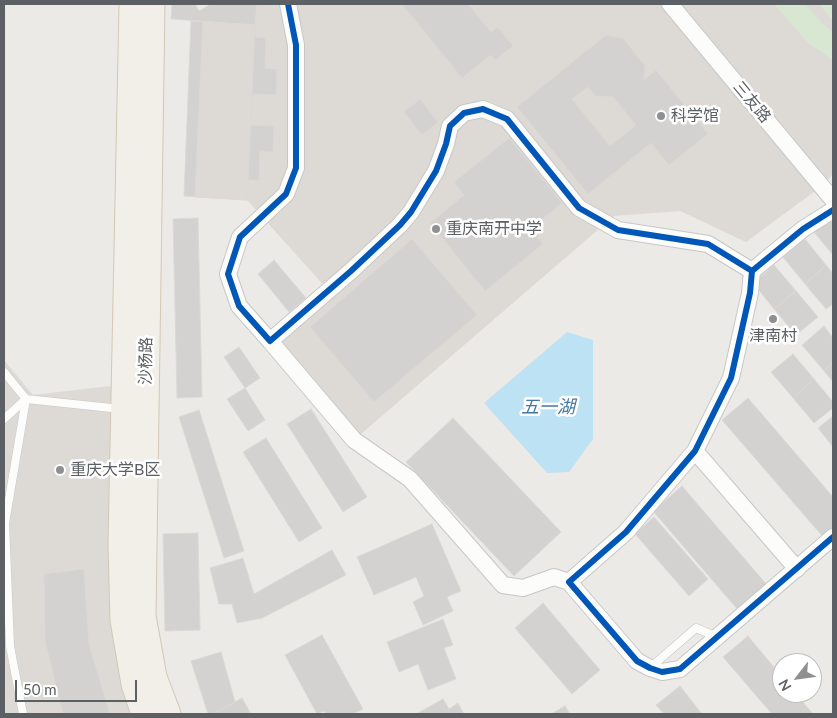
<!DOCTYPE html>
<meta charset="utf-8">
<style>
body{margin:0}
#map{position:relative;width:837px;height:718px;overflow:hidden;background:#eceae6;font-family:Lato,sans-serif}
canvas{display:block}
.frame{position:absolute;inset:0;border:5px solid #5c6064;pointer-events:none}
.north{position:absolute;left:772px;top:653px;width:50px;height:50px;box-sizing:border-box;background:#fff;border:1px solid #bebfc1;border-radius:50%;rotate:240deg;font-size:14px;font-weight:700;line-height:20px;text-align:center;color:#5c6064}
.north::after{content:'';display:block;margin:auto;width:18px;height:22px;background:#8e9092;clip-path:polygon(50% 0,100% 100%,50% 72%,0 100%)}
.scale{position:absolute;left:15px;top:680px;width:122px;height:22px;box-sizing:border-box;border:2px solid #5c6064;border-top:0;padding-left:6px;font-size:15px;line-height:18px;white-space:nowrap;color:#5c6064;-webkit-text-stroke:4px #fff;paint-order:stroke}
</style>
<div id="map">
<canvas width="837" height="718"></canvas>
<div class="frame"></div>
<div class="north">N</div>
<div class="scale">50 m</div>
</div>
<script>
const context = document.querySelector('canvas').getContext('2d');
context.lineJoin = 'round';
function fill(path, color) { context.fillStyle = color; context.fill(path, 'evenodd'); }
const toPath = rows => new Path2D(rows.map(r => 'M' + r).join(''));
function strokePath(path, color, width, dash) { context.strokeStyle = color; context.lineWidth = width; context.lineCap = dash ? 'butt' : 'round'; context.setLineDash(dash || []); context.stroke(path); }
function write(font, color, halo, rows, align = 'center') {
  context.font = font + ' Lato,"Noto Sans SC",sans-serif'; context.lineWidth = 5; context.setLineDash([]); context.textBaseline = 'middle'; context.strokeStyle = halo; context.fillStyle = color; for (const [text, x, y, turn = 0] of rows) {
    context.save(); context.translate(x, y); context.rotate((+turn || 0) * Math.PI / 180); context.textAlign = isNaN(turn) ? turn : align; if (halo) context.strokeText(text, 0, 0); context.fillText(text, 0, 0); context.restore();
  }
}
fill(toPath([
 [257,4,833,4,833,174,822,186,746,242,680,211,614,216,354,440,270,341,328,290,247,200,184,196,191,21,255,25],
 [4,360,33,395,119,385,136,714,4,714]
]), '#dddad6');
fill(toPath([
 [774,4,805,4,825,26,833,32,833,60,808,43],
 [819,4,833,4,833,21]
]), '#d7e7d2');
fill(toPath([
 [567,332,593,340,593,439,569,472,547,473,484,403]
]), '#bde2f3');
const building = toPath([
 [172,4,257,4,255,25,171,19,172,4],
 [195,4,211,4,199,11,195,4],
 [402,4,468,4,491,32,498,27,513,46,495,60,491,55,462,78,402,4],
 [191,21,255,25,255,37,266,38,265,68,277,69,276,95,252,94,251,125,274,126,273,152,260,151,259,181,248,180,247,200,184,196,191,21],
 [203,22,255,25,247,200,195,197,203,22],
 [606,35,623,38,645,66,644,80,656,70,708,134,669,165,651,143,588,194,517,107,606,35],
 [588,87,596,96,613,97,636,125,610,146,572,99,588,87],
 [420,99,438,122,422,135,404,112,420,99],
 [509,138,562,203,530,229,543,244,485,291,430,223,464,195,454,182,509,138],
 [833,215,833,255,814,232,833,215],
 [198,218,202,397,177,398,173,219,198,218],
 [412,239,477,315,374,402,310,327,412,239],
 [805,239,826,265,805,284,783,257,805,239],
 [274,260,306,298,289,312,258,274,274,260],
 [774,265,796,291,774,309,753,283,774,265],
 [826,265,833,274,833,304,826,309,805,284,826,265],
 [796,291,818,317,796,335,774,309,796,291],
 [824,326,833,338,833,363,824,371,802,345,824,326],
 [239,347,260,378,245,388,224,357,239,347],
 [793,354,814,379,793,398,771,372,793,354],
 [833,363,833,382,824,371,833,363],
 [814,379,833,402,833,408,814,423,793,398,814,379],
 [245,388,265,420,248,431,227,399,245,388],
 [748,398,833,497,833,530,824,538,722,420,748,398],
 [311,409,367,497,343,512,287,424,311,409],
 [199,410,244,551,224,558,179,417,199,410],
 [833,416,833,447,818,428,833,416],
 [453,418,561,532,514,576,406,462,453,418],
 [266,438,322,528,299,542,243,452,266,438],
 [682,486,767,585,738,610,653,511,682,486],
 [654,517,708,579,689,596,635,534,654,517],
 [432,524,461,591,447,597,453,611,423,625,413,602,424,596,416,577,374,595,357,557,432,524],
 [198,533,200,630,165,631,163,534,198,533],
 [332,550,346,575,262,618,237,623,232,604,219,604,210,568,243,558,254,594,332,550],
 [84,569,89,644,110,714,63,714,45,641,44,574,84,569],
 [543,603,600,670,572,694,515,628,543,603],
 [443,619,453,645,444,648,456,679,428,690,418,664,399,672,387,642,443,619],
 [322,635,363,709,353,714,326,714,324,711,317,714,285,655,322,635],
 [748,636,782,677,782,693,795,693,813,714,772,714,723,657,748,636],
 [221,652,235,702,213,714,208,714,191,661,221,652],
 [680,686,702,714,664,714,656,705,680,686],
 [242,698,251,714,213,714,235,702,242,698],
 [443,699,449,709,458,703,464,714,416,714,443,699],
 [565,706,570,714,551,714,565,706]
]);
fill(building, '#d4d2d0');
strokePath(building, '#dbd9d6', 1);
const service = toPath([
 [4,372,26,399,5,523,10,646,23,714],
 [4,419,26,399,121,409],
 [651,667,696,628,717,637]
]);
const minor = toPath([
 [288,4,296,45,296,168,286,194,240,237,228,274,239,306,270,341,351,271,400,225,411,212,436,171,446,144,450,126,464,113,483,109,507,119,579,208,618,230,708,244,752,271],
 [670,4,833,200],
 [833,210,803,229,752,271,750,293,731,378,695,451,626,532,569,582,637,661,650,668,662,672,680,669,833,537],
 [270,341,354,440,410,479,503,585,523,588,554,577,569,582],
 [695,451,797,569]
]);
const primary = toPath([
 [132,4,121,544,123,620,134,684,144,714],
 [152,4,143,616,154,677,168,714]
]);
strokePath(service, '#c8c7c7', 9);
strokePath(minor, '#c8c7c7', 18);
strokePath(primary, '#d2c7b6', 27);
strokePath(service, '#fcfcfb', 8);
strokePath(minor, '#fcfcfb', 16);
strokePath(primary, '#f2efe8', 25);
strokePath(toPath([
 [288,4,296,45,296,168,286,194,240,237,228,274,239,306,270,341,351,271,400,225,411,212,436,171,446,144,450,126,464,113,483,109,507,119,579,208,618,230,708,244,752,271],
 [833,210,803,229,752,271,750,293,731,378,695,451,626,532,569,582,637,661,650,668,662,672,680,669,833,537]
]), '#0057b8', 6);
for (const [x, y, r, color] of [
 [661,116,5,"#8e9092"],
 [436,229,5,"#8e9092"],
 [773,319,5,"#8e9092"],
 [60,470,5,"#8e9092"]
]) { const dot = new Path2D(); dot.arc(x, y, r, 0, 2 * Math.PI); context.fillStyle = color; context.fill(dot); strokePath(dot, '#fff', 2); }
write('16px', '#5c6064', '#fff', [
 ["三友路",752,102,50],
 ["沙杨路",146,361,-89]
]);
write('16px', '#5c6064', '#fff', [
 ["科学馆",671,116],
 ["重庆南开中学",446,229],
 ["津南村",773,336,"center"],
 ["重庆大学B区",70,470]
], 'left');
write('italic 18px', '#447aa2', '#fff', [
 ["五一湖",548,407]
]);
</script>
